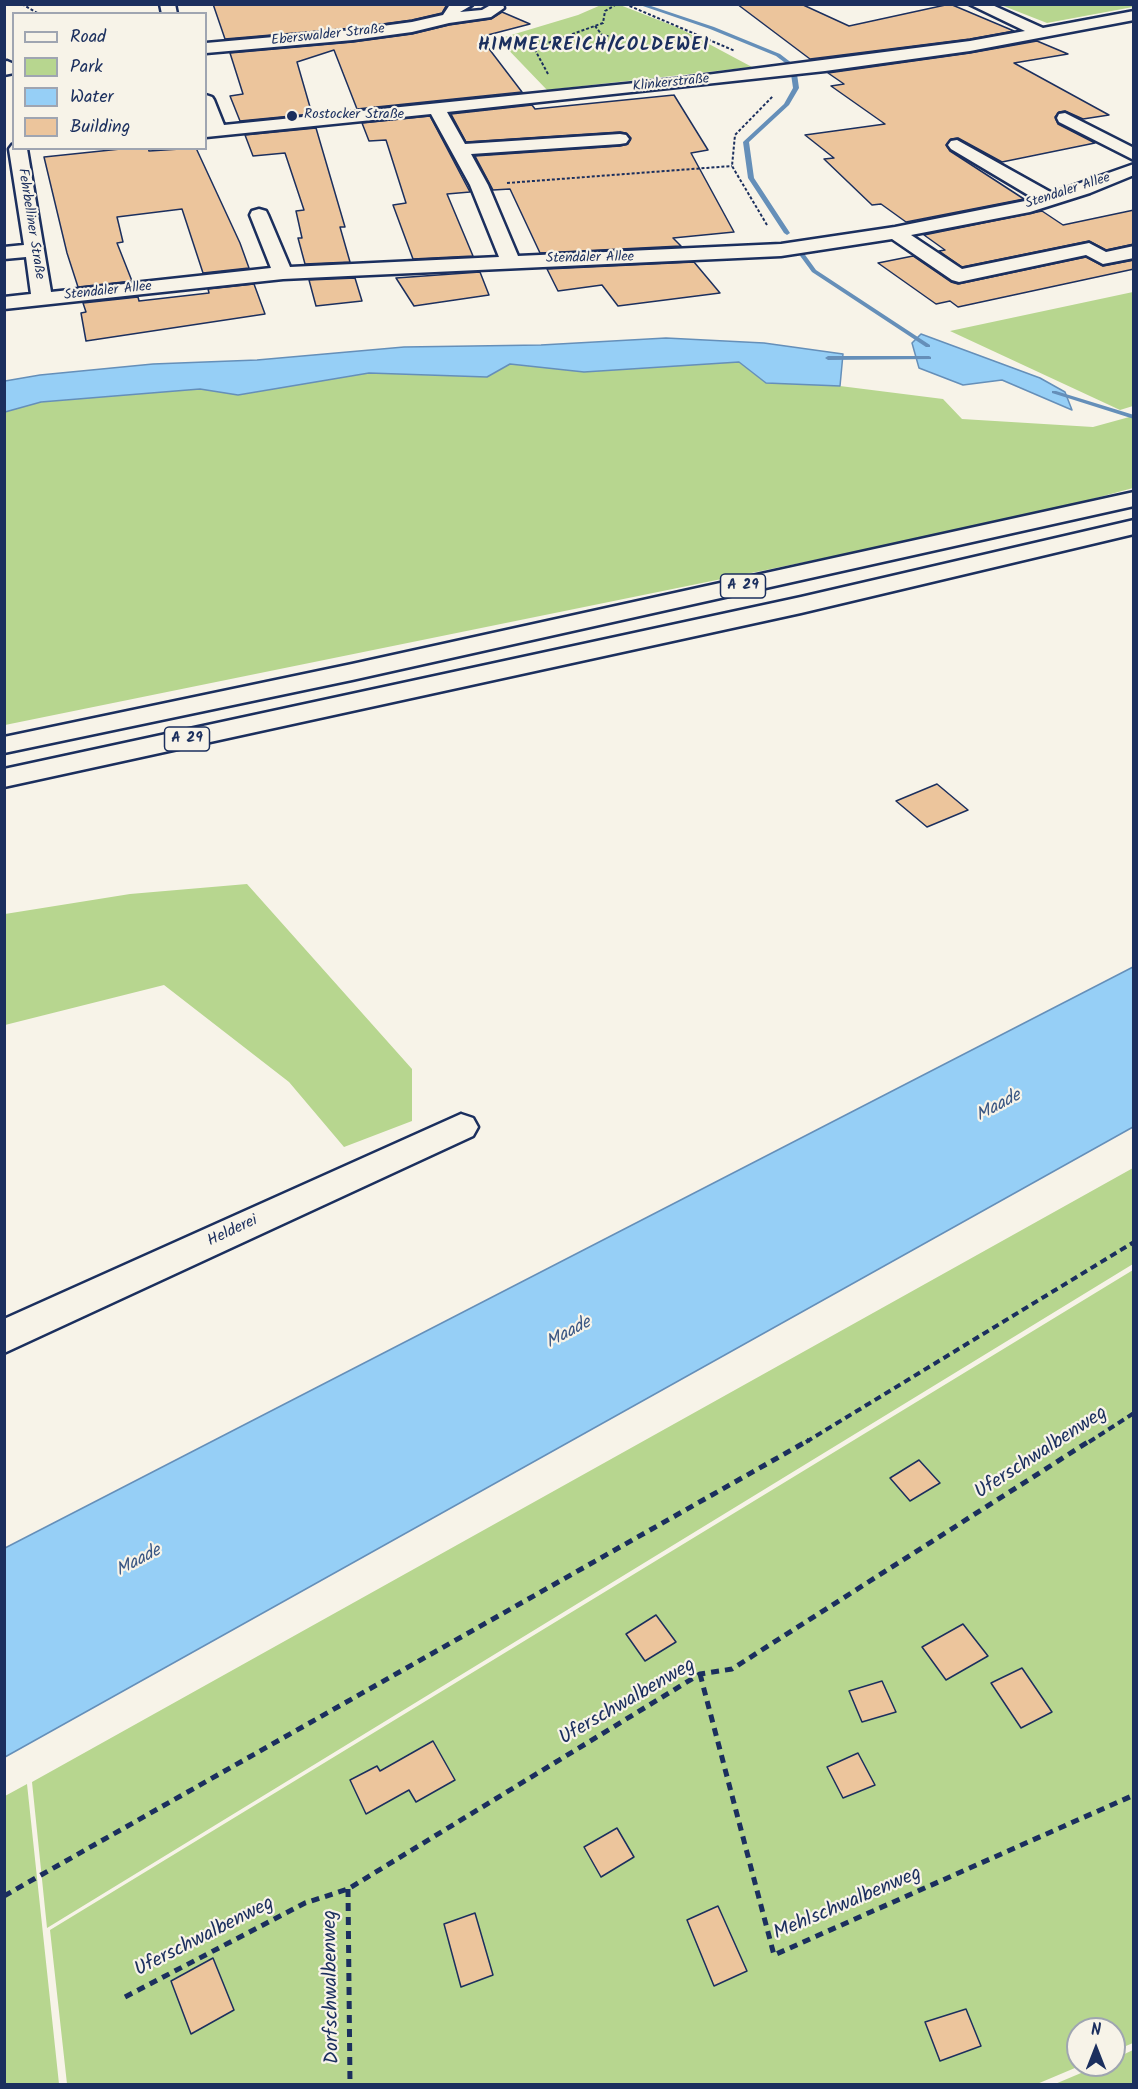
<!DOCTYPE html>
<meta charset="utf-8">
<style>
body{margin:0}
#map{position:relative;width:1138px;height:2089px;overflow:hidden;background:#f7f3e8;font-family:Kalam,sans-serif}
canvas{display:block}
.frame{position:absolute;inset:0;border:6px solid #1b2f5e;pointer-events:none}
.legend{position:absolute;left:12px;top:12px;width:195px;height:138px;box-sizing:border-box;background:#f7f3e8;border:2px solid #9fa5b1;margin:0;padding:8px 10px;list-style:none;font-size:18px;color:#1b2f5e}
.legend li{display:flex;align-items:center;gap:12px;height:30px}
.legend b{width:30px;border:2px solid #9fa5b1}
.north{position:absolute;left:1066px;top:2017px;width:60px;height:60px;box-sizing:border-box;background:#f7f3e8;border:2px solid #9fa5b1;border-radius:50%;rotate:0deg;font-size:16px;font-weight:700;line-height:24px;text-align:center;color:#1b2f5e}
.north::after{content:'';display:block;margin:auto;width:21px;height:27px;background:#1b2f5e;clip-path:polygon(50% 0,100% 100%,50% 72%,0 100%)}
</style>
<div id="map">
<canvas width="1138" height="2089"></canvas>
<div class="frame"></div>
<ul class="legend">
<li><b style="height:8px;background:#f7f3e8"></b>Road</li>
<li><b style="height:16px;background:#b7d68f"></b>Park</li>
<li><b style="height:16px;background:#96cff6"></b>Water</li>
<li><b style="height:16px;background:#ecc59c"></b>Building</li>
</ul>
<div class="north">N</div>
</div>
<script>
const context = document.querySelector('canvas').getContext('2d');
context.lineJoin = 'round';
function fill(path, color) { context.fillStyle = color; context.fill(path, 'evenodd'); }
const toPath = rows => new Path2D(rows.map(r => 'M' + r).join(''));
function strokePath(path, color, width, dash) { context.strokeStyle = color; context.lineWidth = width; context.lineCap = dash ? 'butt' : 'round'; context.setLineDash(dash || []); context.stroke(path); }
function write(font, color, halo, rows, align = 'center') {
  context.font = font + ' Kalam,sans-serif'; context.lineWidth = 4.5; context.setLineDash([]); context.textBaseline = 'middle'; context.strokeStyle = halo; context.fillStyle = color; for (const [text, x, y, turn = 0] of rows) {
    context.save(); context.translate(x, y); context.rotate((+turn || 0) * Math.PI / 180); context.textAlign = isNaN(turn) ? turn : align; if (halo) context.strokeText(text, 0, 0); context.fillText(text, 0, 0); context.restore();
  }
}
fill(toPath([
 [1133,4,1133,7,1047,23,1001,5],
 [601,5,620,5,679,28,752,67,547,90,498,39,578,15],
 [1133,292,1133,406,1120,410,950,331],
 [739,362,766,383,840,386,943,399,962,419,1093,427,1133,416,1133,488,1026,517,5,725,5,412,41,402,200,389,238,395,369,373,487,377,510,364,584,372],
 [247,884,412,1069,412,1121,344,1147,289,1082,164,985,5,1025,5,914,130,894],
 [1133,1168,1133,1264,47,1928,32,1782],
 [1133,1270,1133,2043,1114,2051,1114,2029,1078,2029,1078,2065,1082,2065,1037,2084,67,2084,50,1930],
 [27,1784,59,2084,5,2084,5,1796],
 [1133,2050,1133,2084,1055,2084,1100,2065,1114,2065,1114,2059]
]), '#b7d68f');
const water = toPath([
 [921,334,1040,378,1065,392,1072,410,1002,380,963,385,919,368,912,343,921,334],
 [666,338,764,343,843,354,840,386,766,383,739,362,584,372,510,364,487,377,369,373,238,395,200,389,41,402,5,412,5,381,40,375,153,364,257,360,404,347,541,345,666,338],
 [1133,967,1133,1127,5,1757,5,1548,1133,967]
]);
fill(water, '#96cff6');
strokePath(water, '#658fb9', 1.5);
fill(toPath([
 [637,4,645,4,714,27,780,54,793,64,788,65,776,56,710,29,637,4],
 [794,72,797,74,799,88,789,105,749,142,754,178,790,233,787,235,784,233,748,178,743,142,784,104,793,88,791,74,794,72],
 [799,252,803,252,816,270,930,345,930,347,926,347,812,272,798,253,799,252],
 [929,356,931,357,931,359,828,360,825,358,828,356,929,356],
 [1052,391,1056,391,1134,415,1134,419,1052,393,1052,391]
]), '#658fb9');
const building = toPath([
 [213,4,447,4,442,13,412,20,353,28,225,39,213,4],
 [737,4,801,4,849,26,950,4,1014,31,970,39,810,59,737,4],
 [502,12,530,24,480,37,522,92,357,109,334,50,297,62,312,114,240,121,230,96,243,94,230,53,353,42,412,34,449,25,491,19,502,12],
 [1037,41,1068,54,1014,63,1109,115,1083,119,1065,111,1059,112,1055,117,1058,124,1095,143,1002,162,958,138,951,139,946,145,950,151,1024,199,906,222,881,204,872,205,824,159,834,158,805,135,885,124,831,86,844,84,828,73,970,53,1037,41],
 [674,95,708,150,691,153,734,232,673,238,681,246,540,253,510,189,493,190,475,156,620,146,628,144,631,138,626,133,620,132,466,142,451,114,532,105,535,109,674,95],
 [430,116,470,192,447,194,473,256,413,259,393,205,406,203,386,140,369,141,362,123,430,116],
 [316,128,345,227,340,227,350,262,305,264,298,238,302,238,296,211,304,210,285,153,253,156,245,135,316,128],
 [130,148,148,148,149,151,196,148,240,243,249,268,203,273,182,209,117,217,123,242,117,243,132,281,78,287,67,253,44,157,130,148],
 [1134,210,1134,244,1106,250,1089,241,962,267,939,251,945,250,924,235,1042,211,1063,225,1134,210],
 [913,256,951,282,958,284,1086,257,1103,266,1134,260,1134,269,958,307,950,301,936,304,878,263,913,256],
 [694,262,720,293,618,306,602,285,558,291,547,269,694,262],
 [480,272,489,295,414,306,396,278,480,272],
 [355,278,362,301,316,306,309,280,355,278],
 [254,284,265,314,86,341,81,313,86,312,83,303,138,297,139,301,209,293,208,289,254,284],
 [937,784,968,810,927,827,896,801,937,784],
 [919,1460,940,1483,910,1501,890,1478,919,1460],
 [656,1615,676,1642,645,1661,626,1634,656,1615],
 [963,1624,988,1656,946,1680,922,1647,963,1624],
 [1022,1668,1052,1712,1021,1728,991,1683,1022,1668],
 [882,1681,896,1712,862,1722,849,1691,882,1681],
 [433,1741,455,1780,416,1802,409,1790,366,1814,350,1780,377,1766,380,1771,433,1741],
 [858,1753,875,1785,843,1798,827,1767,858,1753],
 [617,1828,634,1857,601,1877,584,1847,617,1828],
 [718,1906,747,1971,714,1986,687,1920,718,1906],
 [475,1913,493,1975,461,1987,444,1924,475,1913],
 [213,1958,234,2010,191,2034,171,1981,213,1958],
 [966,2009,981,2046,940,2061,925,2022,966,2009]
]);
fill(building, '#ecc59c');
strokePath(building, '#1b2f5e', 1.5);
const minor = toPath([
 [160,4,175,4,177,14,162,14,160,4],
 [452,4,472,5,460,12,482,10,489,6,488,4,503,4,504,8,491,17,449,23,412,32,353,40,206,53,206,43,353,30,412,22,443,15,449,6,452,4],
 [969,4,990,4,1043,28,1134,11,1134,20,970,51,825,71,447,112,465,144,620,134,626,135,629,139,626,143,620,144,471,154,488,185,518,256,781,244,895,227,1035,199,951,149,948,145,951,141,957,140,1052,193,1134,164,1134,175,1090,193,1030,212,911,235,962,269,1089,243,1106,252,1134,246,1134,258,1103,264,1086,255,959,282,952,280,892,239,781,256,283,279,4,309,4,297,31,294,26,257,4,259,4,247,24,245,9,149,12,145,14,148,27,149,51,292,271,268,250,215,252,211,259,209,266,211,268,215,290,267,499,257,470,185,431,114,206,137,206,95,212,97,214,100,224,125,675,79,970,41,1025,31,969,4],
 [7,61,14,64,14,73,4,75,4,62,7,61],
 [1065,113,1134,148,1134,160,1059,122,1057,118,1059,114,1065,113],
 [461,1114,473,1118,478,1127,473,1136,4,1353,4,1319,461,1114]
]);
const highway = toPath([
 [1134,492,1134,506,352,680,4,753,4,737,352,664,1134,492],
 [1134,520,1134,534,801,613,4,787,4,769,801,597,1134,520]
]);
strokePath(minor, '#1b2f5e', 5);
strokePath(highway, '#1b2f5e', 5);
strokePath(toPath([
 [22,4,39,14],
 [125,4,142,4],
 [625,4,735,51],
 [688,4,708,4],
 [595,26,602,35,619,38],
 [548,74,534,48,603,23,605,11,617,4],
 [507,183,732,166],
 [767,225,732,166,735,135,773,96]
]), '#1b2f5e', 2, [3, 2]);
strokePath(toPath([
 [806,1442,1134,1242],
 [1089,1442,1134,1413]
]), '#1b2f5e', 4, [7, 4.5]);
strokePath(toPath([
 [700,1674,774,1955,1134,1795],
 [348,1889,350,2084],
 [4,1896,809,1440],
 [125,1997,305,1903,348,1889,700,1674,732,1669,1091,1440]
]), '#1b2f5e', 5, [8, 6]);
fill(minor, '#f7f3e8');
fill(highway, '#f7f3e8');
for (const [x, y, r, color] of [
 [292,116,6,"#1b2f5e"]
]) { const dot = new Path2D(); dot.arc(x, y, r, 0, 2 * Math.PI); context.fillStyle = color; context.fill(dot); strokePath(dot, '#f7f3e8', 2); }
write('14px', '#1b2f5e', '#f7f3e8', [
 ["Eberswalder Straße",328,36,-6],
 ["Klinkerstraße",671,84,-6],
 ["Stendaler Allee",1068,192,-18],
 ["Fehrbelliner Straße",30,224,81],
 ["Stendaler Allee",590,259,-1],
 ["Stendaler Allee",108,292,-6]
]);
write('14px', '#1b2f5e', '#f7f3e8', [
 ["Rostocker Straße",304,116]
], 'left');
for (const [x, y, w] of [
 [743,586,45],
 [187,739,45]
]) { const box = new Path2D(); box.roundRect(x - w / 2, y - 12, w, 24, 4.5); context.fillStyle = '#f7f3e8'; context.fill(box); strokePath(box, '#1b2f5e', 1.5); }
write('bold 15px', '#1b2f5e', null, [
 ["A 29",743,586],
 ["A 29",187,739]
]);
write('16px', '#1b2f5e', '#f7f3e8', [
 ["Helderei",233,1232,-25]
]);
context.letterSpacing = '1.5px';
write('bold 18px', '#1b2f5e', '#f7f3e8', [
 ["HIMMELREICH/COLDEWEI",594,47]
]);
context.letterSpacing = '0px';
write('italic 18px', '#3a5784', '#f7f3e8', [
 ["Maade",999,1107,-28],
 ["Maade",569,1334,-28],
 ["Maade",139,1562,-28]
]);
write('20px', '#1b2f5e', '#f7f3e8', [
 ["Uferschwalbenweg",1042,1454,-33],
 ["Uferschwalbenweg",628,1703,-30],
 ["Mehlschwalbenweg",848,1905,-23],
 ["Uferschwalbenweg",205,1938,-27],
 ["Dorfschwalbenweg",333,1987,-91]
]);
</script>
